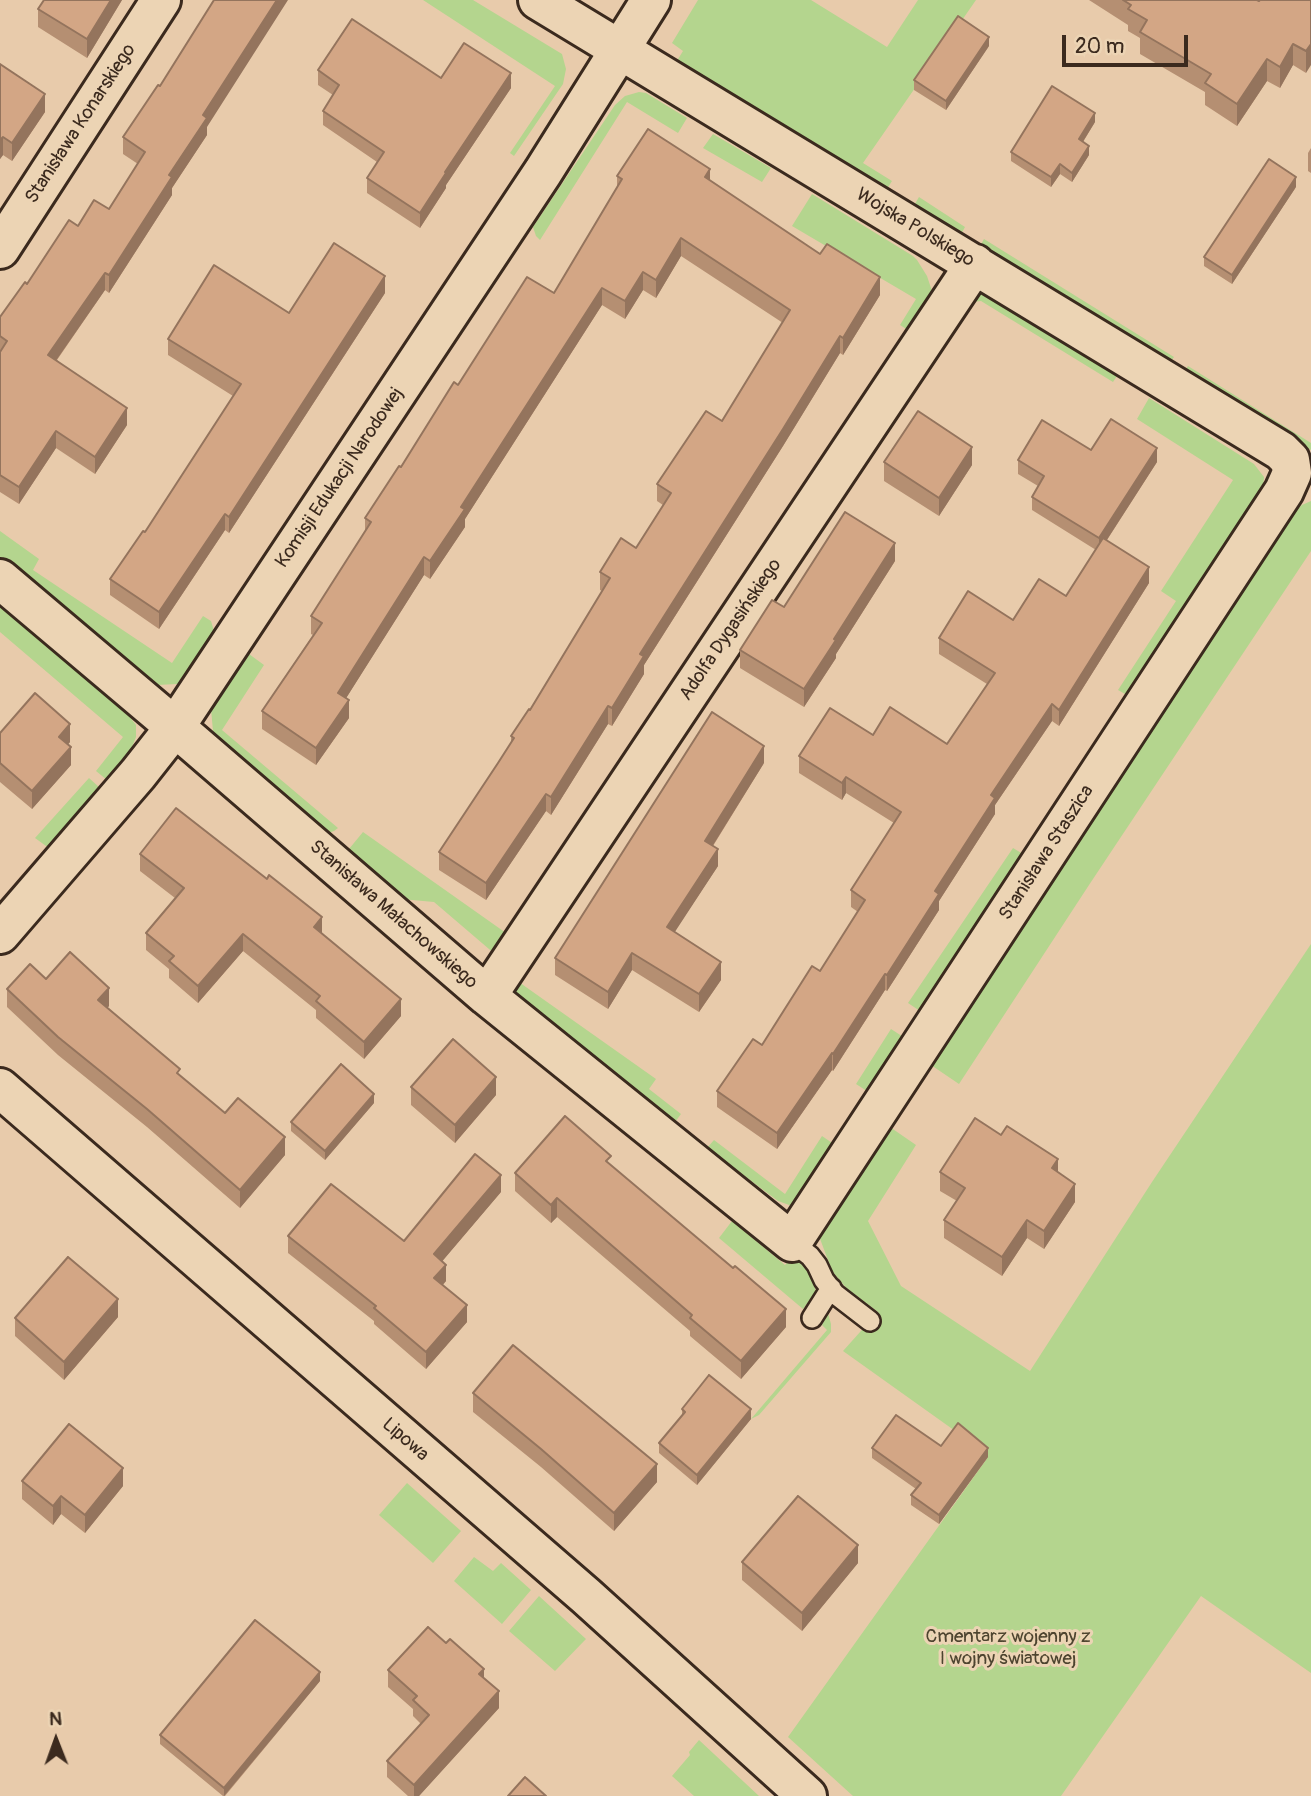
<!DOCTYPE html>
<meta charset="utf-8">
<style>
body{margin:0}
#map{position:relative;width:1311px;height:1796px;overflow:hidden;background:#e8cbab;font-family:Pangolin,sans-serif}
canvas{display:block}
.north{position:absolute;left:21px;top:1705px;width:70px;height:70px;-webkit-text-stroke:5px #ecd4b4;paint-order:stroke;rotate:359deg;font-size:19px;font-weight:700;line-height:28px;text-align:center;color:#3b2a1e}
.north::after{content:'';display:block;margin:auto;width:24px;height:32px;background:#3b2a1e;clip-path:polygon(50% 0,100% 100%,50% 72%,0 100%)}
.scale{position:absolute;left:1062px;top:35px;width:126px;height:32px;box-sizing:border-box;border:4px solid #3b2a1e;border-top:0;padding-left:9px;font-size:21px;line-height:24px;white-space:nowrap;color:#3b2a1e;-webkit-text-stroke:5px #ecd4b4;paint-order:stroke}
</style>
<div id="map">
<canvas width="1311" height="1796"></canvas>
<div class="north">N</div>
<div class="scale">20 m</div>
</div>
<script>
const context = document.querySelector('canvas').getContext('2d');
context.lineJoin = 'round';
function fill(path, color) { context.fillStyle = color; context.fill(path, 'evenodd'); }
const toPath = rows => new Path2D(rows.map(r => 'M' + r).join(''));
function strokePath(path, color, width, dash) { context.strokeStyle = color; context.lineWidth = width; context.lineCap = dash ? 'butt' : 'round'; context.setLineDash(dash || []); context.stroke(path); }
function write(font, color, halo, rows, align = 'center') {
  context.font = font + ' Pangolin,sans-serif'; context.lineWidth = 6; context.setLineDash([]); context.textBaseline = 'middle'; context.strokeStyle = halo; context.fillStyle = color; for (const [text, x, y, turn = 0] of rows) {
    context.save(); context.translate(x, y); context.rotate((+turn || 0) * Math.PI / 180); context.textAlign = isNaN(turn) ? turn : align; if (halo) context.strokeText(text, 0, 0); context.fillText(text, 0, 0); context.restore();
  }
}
fill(toPath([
 [423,0,473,0,562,54,566,69,563,84,514,156,510,153,555,86],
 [698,0,811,0,887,47,918,0,976,0,863,163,892,181,885,192,675,64,683,51,672,43],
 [639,92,646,93,687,118,678,133,627,102,540,240,536,236,533,227,615,105,625,96],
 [713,134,771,168,762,182,703,148],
 [812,194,913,256,917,260,927,276,932,291,931,301,911,332,900,325,916,299,792,226],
 [919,197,965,227,959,238,912,209],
 [984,239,1174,357,1169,364,979,248],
 [978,293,988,296,1117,376,1113,382,981,301,963,303],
 [1188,366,1311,443,1311,450,1183,374],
 [1149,398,1254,464,1264,477,1263,490,1132,698,1118,690,1176,601,1161,591,1233,480,1137,419],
 [1311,501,1311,551,1089,885,959,1084,928,1063,1275,526,1302,505],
 [0,531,39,559,33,570,172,663,203,616,211,621,214,631,183,679,177,684,157,685,146,681,0,558],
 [0,604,126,712,136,725,136,737,130,752,107,780,96,771,123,737,0,632],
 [249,654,264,665,222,730,338,828,334,831,328,833,324,831,219,741,213,731,211,709],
 [89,778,100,788,52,846,46,846,35,838],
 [363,832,506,933,545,873,550,876,496,955,434,902,401,899,348,854,349,849],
 [1013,848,1028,857,926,1015,908,1003],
 [1311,944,1311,1673,1201,1596,1061,1796,853,1796,788,1737,988,1457,958,1433,843,1351,878,1312,847,1289,832,1271,819,1236,887,1125,916,1145,868,1221,901,1286,1030,1371,1152,1182],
 [516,980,656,1079,649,1089,681,1114,672,1126,518,996,514,990],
 [891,1029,908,1040,873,1095,856,1084],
 [822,1136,838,1147,804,1200,792,1206,778,1201,707,1148,714,1140,785,1194],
 [732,1221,785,1265,794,1255,811,1273,816,1292,803,1309,719,1238],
 [828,1313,831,1324,831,1332,759,1415,751,1419,827,1330,822,1325],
 [407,1483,461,1531,433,1563,379,1515],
 [474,1557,493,1571,501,1563,531,1590,502,1624,454,1581],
 [539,1596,586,1639,555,1671,509,1631],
 [699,1740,759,1796,694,1796,672,1776,690,1755,689,1752]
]), '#b4d58e');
const service = toPath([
 [792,1242,810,1256,817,1265,824,1280,835,1294,870,1321],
 [812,1318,831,1288]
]);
const minor = toPath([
 [0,249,161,0],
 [0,579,175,727,487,996,792,1242,1284,491,1292,473,1290,460,1281,451,538,0],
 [0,934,138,774,175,727,543,172,651,0],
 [487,996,975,264],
 [0,1088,586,1596,807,1796]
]);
strokePath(service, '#3b2a1e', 24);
strokePath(minor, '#3b2a1e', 44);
strokePath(service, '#ecd4b4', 19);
strokePath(minor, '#ecd4b4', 38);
fill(toPath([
 [122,0,87,58,38,27,38,9],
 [1089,0,1257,0,1259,1,1311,0,1306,73,1293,65,1280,88,1267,81,1237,126,1205,105,1205,92,1140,54,1140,38,1128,31,1128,25],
 [989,46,946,110,914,90,914,80],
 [0,64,45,112,12,161,3,155,0,159],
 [318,70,441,78,511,88,446,185,446,188,420,228,367,193,367,178,377,162,323,125,323,111,333,95,318,85],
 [1095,122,1083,142,1089,155,1072,182,1060,174,1051,187,1011,161,1011,152],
 [207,127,207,135,172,188,172,195,109,293,105,290,57,360,127,425,95,474,56,448,19,504,0,492,0,317,78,226,109,209,138,164,123,154,123,137],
 [1311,148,1311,173,1308,171,1308,153],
 [617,176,710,180,880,295,843,355,840,353,783,446,644,665,644,674,612,726,608,724,551,815,546,811,486,900,439,870,439,852,498,763,511,743,511,736,530,710,602,591,600,590,600,572,636,548,663,505,657,501,657,484,722,421,783,323,681,256,656,298,643,290,625,319,602,305,465,519,465,527,430,579,424,575,346,698,349,718,316,765,262,729,262,711,313,635,311,634,311,616,365,531,365,518,458,385,554,293,617,187],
 [1296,187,1232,284,1204,266,1204,257],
 [385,293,229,533,225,530,159,629,110,595,110,579,145,532,233,396,168,355,168,339],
 [1091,450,1157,462,1107,540,1149,583,1059,726,1052,721,995,805,995,814,939,901,939,910,887,991,885,990,833,1071,832,1070,777,1149,717,1107,717,1091,762,1045,820,971,858,912,851,907,851,890,894,823,846,793,842,800,799,773,799,756,873,735,947,744,987,684,939,654,939,638,1013,620,1066,596,1096,550,1032,510,1032,497,1038,486,1018,474,1018,460],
 [884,462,972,465,939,516,884,481],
 [895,561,836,654,836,658,804,707,740,668,740,650,784,607],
 [0,733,70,742,68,744,71,765,32,809,0,782],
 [764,763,713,846,718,866,674,932,721,980,699,1012,632,970,608,1009,555,975,555,958],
 [140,854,322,933,401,1016,364,1059,316,1018,316,1010,243,951,198,1003,169,978,169,969,146,950,146,933,175,898,140,871],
 [46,979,109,1006,107,1008,180,1076,225,1113,285,1155,240,1208,147,1127,58,1055,7,1007,7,989],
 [411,1087,496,1095,455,1143,411,1105],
 [374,1103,325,1160,291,1131,291,1122],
 [611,1165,786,1327,741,1379,690,1336,690,1331,557,1217,551,1223,515,1191,515,1173],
 [940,1172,1058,1173,1075,1202,1044,1249,1027,1238,1002,1276,944,1238,944,1220,957,1201,940,1191],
 [501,1192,442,1261,446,1281,443,1285,467,1322,426,1369,374,1324,374,1321,288,1253,288,1236,404,1241],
 [118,1317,64,1380,15,1336,15,1318],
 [473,1393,657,1482,614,1531,541,1467,473,1412],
 [682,1409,751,1419,697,1485,659,1453,659,1443,682,1416],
 [941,1446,988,1457,939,1524,911,1505,911,1495,916,1489,872,1458,872,1448],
 [22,1481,123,1486,85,1533,61,1514,53,1525,22,1499],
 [742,1562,858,1563,802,1631,742,1580],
 [446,1643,484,1678,499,1708,419,1796,408,1796,387,1777,387,1761,421,1724,413,1716,413,1709,388,1687,388,1670],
 [320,1681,225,1796,223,1796,160,1744,160,1735]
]), '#b58f72');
fill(toPath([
 [111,0,122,0,87,58,87,39],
 [277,0,288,0,207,127,207,135,172,188,172,195,109,293,109,275,203,115],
 [989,37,989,46,946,110,946,101],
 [1293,44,1293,65,1280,88,1280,67],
 [1311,44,1311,65,1306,73,1306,51],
 [1267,59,1267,81,1237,126,1237,104],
 [511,73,511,88,446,185,446,188,420,228,420,213,445,172],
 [45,94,45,112,12,161,12,143],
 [1095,113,1095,122,1079,148,1079,139],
 [3,137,3,155,0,159,0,140],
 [1089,146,1089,155,1072,182,1072,173],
 [1060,164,1060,174,1051,187,1051,177],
 [710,169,710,187,705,177],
 [1296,177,1296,187,1232,284,1232,275],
 [681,238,681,256,656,298,656,280],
 [643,272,643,290,625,319,625,301],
 [105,273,105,290,48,372,48,355],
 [385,276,385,293,229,533,229,517],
 [880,277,880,295,843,355,843,338],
 [602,288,602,305,465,519,465,527,430,579,430,561,461,507],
 [840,336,840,353,783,446,644,665,644,674,612,726,612,708,640,654],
 [127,408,127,425,95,474,95,457],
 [56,431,56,448,19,504,19,487],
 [972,447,972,465,939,516,939,498],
 [1157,448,1157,462,1099,552,1099,538],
 [225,514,225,530,159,629,159,612],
 [895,543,895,561,836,654,836,658,804,707,804,689,834,639],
 [424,557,424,575,338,711,338,693],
 [1149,567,1149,583,1059,726,1059,710],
 [349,700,349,718,316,765,316,748],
 [1052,704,1052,721,995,805,995,814,939,901,939,910,887,991,887,975,935,891,991,795],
 [608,706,608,724,551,815,551,797],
 [70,724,70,742,59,755,59,737],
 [764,746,764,763,705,858,705,841],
 [71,747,71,765,32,809,32,791],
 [846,777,846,793,842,800,842,783],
 [546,794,546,811,486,900,486,883],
 [718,849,718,866,667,944,667,927],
 [322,917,322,934,314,927],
 [243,934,243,951,198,1003,198,986],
 [632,953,632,970,608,1009,608,992],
 [721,962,721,980,699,1012,699,994],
 [885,974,885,990,833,1071,833,1054],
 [109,988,109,1006,98,1018,98,1000],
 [401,999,401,1016,364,1059,364,1042],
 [832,1053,832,1070,777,1149,777,1133],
 [496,1077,496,1095,455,1143,455,1125],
 [374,1094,374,1103,325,1160,325,1151],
 [285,1137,285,1155,240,1208,240,1190],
 [1058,1159,1058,1177,1052,1168],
 [501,1175,501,1192,434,1271,434,1254],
 [1075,1184,1075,1202,1044,1249,1044,1231],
 [557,1198,557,1217,551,1223,551,1205],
 [1027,1220,1027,1238,1002,1276,1002,1257],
 [446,1265,446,1281,434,1294,434,1278],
 [118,1299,118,1317,64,1380,64,1362],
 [467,1305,467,1322,426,1369,426,1352],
 [786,1309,786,1327,741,1379,741,1361],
 [751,1409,751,1419,697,1485,697,1475],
 [988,1448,988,1457,939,1524,939,1515],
 [657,1464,657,1482,614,1531,614,1513],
 [123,1468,123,1486,85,1533,85,1515],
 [61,1496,61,1514,53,1525,53,1506],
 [858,1545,858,1563,802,1631,802,1613],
 [484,1669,484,1685,479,1674],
 [320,1672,320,1681,224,1796,224,1788],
 [499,1691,499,1708,419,1796,414,1796,414,1785]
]), '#94745d');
const building = toPath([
 [44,0,111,0,87,39,38,9,44,0],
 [214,0,277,0,203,115,207,118,169,175,172,177,109,275,105,273,48,355,127,408,95,457,56,431,19,487,0,475,0,352,7,341,0,336,0,317,25,282,27,284,69,220,78,226,94,200,109,209,145,152,123,137,158,85,160,86,214,0],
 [1123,0,1257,0,1259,1,1260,0,1311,0,1311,44,1306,51,1293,44,1280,67,1267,59,1237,104,1205,83,1211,74,1140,32,1147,20,1128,9,1131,5,1123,0],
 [958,16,989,37,946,101,914,80,958,16],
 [352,19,441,78,464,43,511,73,445,172,446,173,420,213,367,178,384,152,323,111,339,85,318,70,352,19],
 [0,64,45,94,12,143,3,137,0,140,0,64],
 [1052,86,1095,113,1079,139,1089,146,1072,173,1060,164,1051,177,1011,152,1052,86],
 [648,129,710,169,705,177,820,254,827,244,880,277,843,338,840,336,783,429,640,654,644,656,612,708,608,706,551,797,546,794,486,883,439,852,498,763,514,738,511,736,529,709,530,710,610,578,600,572,621,538,636,548,671,493,657,484,706,411,722,421,790,310,681,238,656,280,643,272,625,301,602,288,461,507,465,509,430,561,424,557,338,693,349,700,316,748,262,711,322,623,311,616,371,522,365,518,399,466,401,467,454,382,458,385,527,277,554,293,622,179,617,176,648,129],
 [1269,159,1296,177,1232,275,1204,257,1269,159],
 [334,243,385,276,229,517,225,514,159,612,110,579,143,531,145,532,241,384,168,339,214,265,289,313,334,243],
 [918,411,972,447,939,498,884,462,918,411],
 [1111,419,1157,448,1099,538,1032,497,1044,476,1018,460,1042,420,1091,450,1111,419],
 [845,512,895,543,834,639,836,640,804,689,740,650,772,600,784,607,845,512],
 [1103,538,1149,567,1059,710,1052,704,991,795,995,798,935,891,939,894,887,975,885,974,833,1054,832,1053,777,1133,717,1091,753,1039,762,1045,812,966,820,971,865,900,851,890,901,812,846,777,842,783,799,756,830,708,873,735,890,707,947,744,995,673,939,638,968,591,1013,620,1039,579,1066,596,1103,538],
 [35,693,70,724,59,737,71,747,32,791,0,763,0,733,35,693],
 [712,712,764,746,705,841,718,849,667,927,721,962,699,994,632,953,608,992,555,958,712,712],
 [176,808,267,879,269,875,322,917,314,927,401,999,364,1042,316,1001,320,996,243,934,198,986,169,961,174,956,146,933,184,888,140,854,176,808],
 [70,952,109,988,98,1000,180,1069,177,1073,225,1113,238,1098,285,1137,240,1190,147,1109,58,1037,7,989,30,964,46,979,70,952],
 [453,1039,496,1077,455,1125,411,1087,453,1039],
 [341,1064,374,1094,325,1151,291,1122,341,1064],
 [565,1116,611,1156,606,1161,733,1268,735,1266,786,1309,741,1361,690,1318,692,1315,557,1198,551,1205,515,1173,565,1116],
 [975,1118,1001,1135,1007,1126,1058,1159,1052,1168,1075,1184,1044,1231,1027,1220,1002,1257,944,1220,965,1188,940,1172,975,1118],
 [475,1154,501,1175,434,1254,446,1265,434,1278,467,1305,426,1352,374,1308,376,1306,288,1236,331,1184,404,1241,475,1154],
 [68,1257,118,1299,64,1362,15,1318,68,1257],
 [513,1345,657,1464,614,1513,541,1449,473,1393,513,1345],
 [709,1375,751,1409,697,1475,659,1443,685,1412,682,1409,709,1375],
 [896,1415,941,1446,958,1423,988,1448,939,1515,911,1495,921,1483,872,1448,896,1415],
 [69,1424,123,1468,85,1515,61,1496,53,1506,22,1481,69,1424],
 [798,1496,858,1545,802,1613,742,1562,798,1496],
 [255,1620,320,1672,224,1788,160,1735,255,1620],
 [428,1627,446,1643,450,1639,484,1669,479,1674,499,1691,414,1785,387,1761,429,1715,413,1700,417,1696,388,1670,428,1627],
 [525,1777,546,1796,508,1796,525,1777]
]);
fill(building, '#d3a685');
strokePath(building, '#94745d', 2);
write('19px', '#3b2a1e', '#ecd4b4', [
 ["Stanisława Konarskiego",81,124,-57],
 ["Wojska Polskiego",915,228,31],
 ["Komisji Edukacji Narodowej",340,478,-56],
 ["Adolfa Dygasińskiego",731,630,-56],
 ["Stanisława Staszica",1047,853,-57],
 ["Stanisława Małachowskiego",393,915,41],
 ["Lipowa",405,1440,41]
]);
write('19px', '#4d442f', '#ecd4b4', [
 ["Cmentarz wojenny z",1008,1637],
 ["I wojny światowej",1008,1659]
]);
</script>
